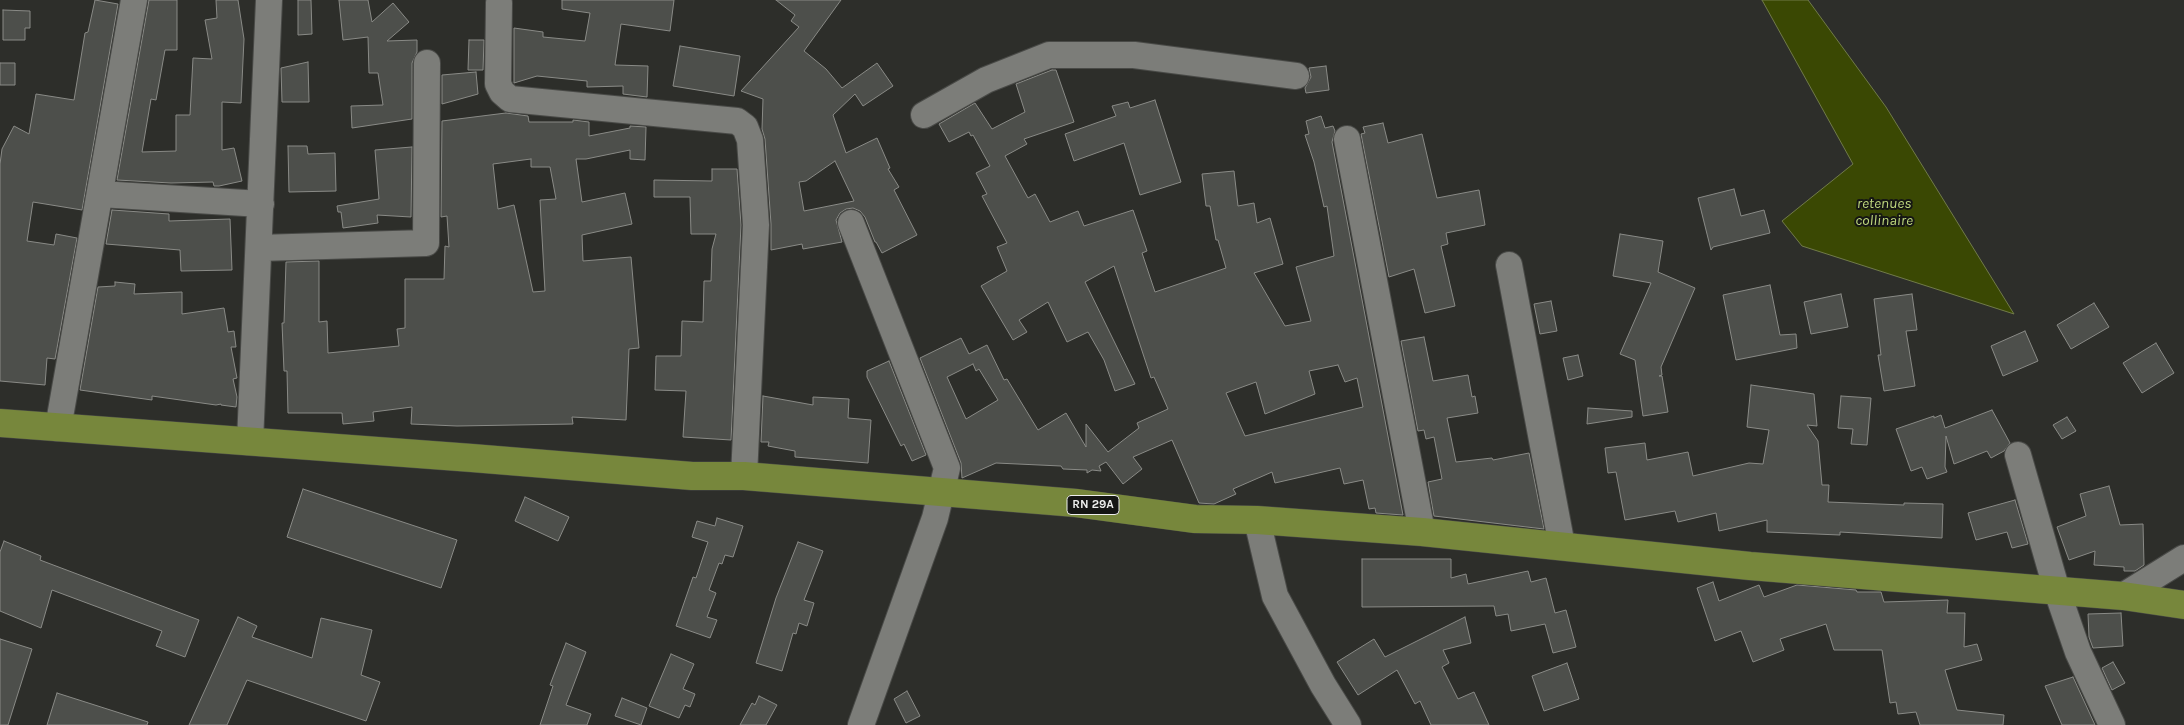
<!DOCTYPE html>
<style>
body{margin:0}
canvas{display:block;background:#2d2e2a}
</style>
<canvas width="2184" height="725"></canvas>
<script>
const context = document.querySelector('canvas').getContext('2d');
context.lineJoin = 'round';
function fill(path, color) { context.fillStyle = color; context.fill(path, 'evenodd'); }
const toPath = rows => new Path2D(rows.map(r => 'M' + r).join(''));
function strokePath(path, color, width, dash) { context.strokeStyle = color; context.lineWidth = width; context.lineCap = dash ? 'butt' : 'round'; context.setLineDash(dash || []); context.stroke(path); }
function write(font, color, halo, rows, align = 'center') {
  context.font = font + ' Karla,sans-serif'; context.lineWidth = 4; context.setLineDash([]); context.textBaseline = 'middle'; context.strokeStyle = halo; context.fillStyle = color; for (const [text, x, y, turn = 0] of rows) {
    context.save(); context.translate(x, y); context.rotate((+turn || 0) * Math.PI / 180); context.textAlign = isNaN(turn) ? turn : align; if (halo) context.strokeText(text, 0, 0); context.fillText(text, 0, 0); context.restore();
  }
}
const water = toPath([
 [1762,0,1808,0,1886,107,2014,314,1802,246,1782,221,1853,164,1762,0]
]);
fill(water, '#3a4803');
strokePath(water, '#707a49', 1);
const building = toPath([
 [95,0,118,4,82,210,33,202,27,241,54,245,56,234,77,238,55,359,47,358,45,385,0,381,0,164,2,149,14,126,29,134,36,94,74,100,85,33,88,32,95,0],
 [149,0,177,0,177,50,165,50,156,100,151,99,142,152,176,151,176,115,190,115,193,58,212,59,205,20,217,18,216,0,238,0,244,39,241,103,222,102,222,150,234,148,242,181,219,186,214,186,213,182,171,183,117,180,149,0],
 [298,0,311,0,312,34,298,35,298,0],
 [339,0,368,0,372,22,393,3,409,22,387,41,417,40,417,52,412,63,412,119,352,128,351,106,383,105,378,73,369,73,368,37,343,40,339,0],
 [562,0,674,0,670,31,621,24,615,65,648,66,647,97,623,94,623,86,587,87,587,81,537,76,514,83,514,28,543,32,543,37,585,41,590,13,562,9,562,0],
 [776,0,841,0,804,51,826,69,842,88,877,63,893,86,863,106,855,94,833,115,846,153,877,138,890,168,888,169,899,187,894,190,917,235,882,253,876,242,875,242,865,217,860,211,853,208,846,209,840,213,836,220,842,242,803,249,802,244,771,250,771,224,765,139,762,129,763,99,741,91,799,27,791,21,795,15,776,0],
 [835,161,854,201,804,211,799,182,806,181,835,161],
 [3,10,30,11,30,28,25,28,25,40,3,40,3,10],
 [469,40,484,40,483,70,468,70,469,40],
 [680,46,740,56,734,96,673,86,680,46],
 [308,62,309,102,282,102,281,68,308,62],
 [0,63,15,63,15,85,0,85,0,63],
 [1326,66,1329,90,1306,93,1305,88,1311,77,1309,68,1326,66],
 [1052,70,1056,70,1074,122,1024,139,1027,144,1005,156,1028,198,1035,194,1050,222,1078,211,1084,226,1133,210,1147,251,1142,253,1155,292,1226,268,1218,240,1216,240,1210,206,1206,206,1202,174,1234,171,1238,206,1254,203,1257,223,1270,218,1283,264,1254,273,1285,326,1311,321,1296,267,1334,256,1327,206,1324,207,1314,162,1305,135,1309,134,1306,121,1321,116,1325,128,1333,126,1335,131,1332,142,1403,515,1376,513,1375,508,1369,509,1363,480,1344,484,1340,468,1275,483,1272,472,1233,489,1236,494,1214,504,1199,503,1172,440,1133,457,1142,469,1123,484,1106,462,1099,466,1101,471,1092,470,1087,473,1087,470,1063,469,1061,466,996,463,962,478,961,463,920,358,961,338,969,354,987,345,1004,380,1007,379,1038,430,1066,413,1086,447,1086,424,1108,452,1139,428,1137,423,1168,409,1154,377,1151,378,1114,266,1085,282,1135,384,1115,391,1104,360,1088,332,1067,342,1048,302,1019,320,1027,332,1013,340,981,286,1007,271,997,247,1007,243,982,196,987,194,976,173,990,166,973,135,971,136,969,132,949,142,939,124,975,103,992,129,1025,112,1016,84,1052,70],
 [973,364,976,371,979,369,998,400,966,419,947,377,973,364],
 [1338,365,1345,382,1357,378,1363,407,1245,436,1226,393,1256,382,1265,414,1315,394,1309,371,1338,365],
 [476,72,478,94,442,104,442,75,476,72],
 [1155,100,1181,182,1140,195,1124,143,1074,161,1065,134,1116,116,1112,106,1128,102,1130,108,1155,100],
 [506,113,528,116,529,122,573,122,573,120,589,122,589,136,630,128,630,126,646,127,645,160,630,159,630,150,586,159,576,159,582,202,625,193,632,224,582,235,583,261,631,257,639,348,629,349,626,420,572,417,573,424,457,426,411,424,412,407,373,412,374,421,343,424,342,413,288,413,287,371,284,371,282,323,284,323,286,262,319,261,319,322,327,321,328,353,399,346,397,329,405,328,405,279,444,279,445,246,449,247,447,216,441,217,442,121,506,113],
 [531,159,531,167,550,167,556,199,540,200,545,291,533,292,514,205,498,209,493,164,531,159],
 [1383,123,1388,143,1422,134,1437,198,1479,190,1485,225,1446,233,1448,244,1441,246,1455,306,1425,313,1414,269,1389,277,1361,134,1365,133,1363,127,1383,123],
 [288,146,307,146,308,154,335,153,336,191,289,192,288,146],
 [412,147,411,217,377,215,378,223,343,228,341,212,338,212,337,206,379,199,375,150,412,147],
 [712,169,737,169,741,225,731,440,683,437,686,391,655,390,656,356,681,356,682,321,703,322,704,281,711,281,712,249,716,234,691,234,690,197,654,197,654,180,712,181,712,169],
 [1734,189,1741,216,1764,210,1770,233,1713,247,1711,250,1698,198,1734,189],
 [112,210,169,214,169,221,230,219,232,270,181,271,180,250,106,244,112,210],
 [1620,234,1663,241,1658,272,1695,288,1661,367,1662,375,1659,376,1662,376,1668,412,1643,416,1635,360,1620,354,1651,283,1613,276,1620,234],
 [115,282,135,284,134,294,182,292,182,314,224,308,228,332,234,331,236,347,231,347,237,378,233,379,237,397,236,407,221,405,221,404,216,405,152,396,152,400,80,390,98,287,115,286,115,282],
 [1770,285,1780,335,1796,334,1797,348,1736,360,1723,295,1770,285],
 [1841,294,1848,327,1811,334,1804,302,1841,294],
 [1912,294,1917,330,1906,331,1915,386,1884,391,1878,355,1881,355,1874,299,1912,294],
 [1551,301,1557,331,1540,334,1534,304,1551,301],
 [2094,303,2109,327,2071,349,2057,325,2094,303],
 [2025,331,2038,361,2003,376,1991,346,2025,331],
 [1424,337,1433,381,1468,375,1472,397,1475,396,1478,413,1447,418,1456,462,1492,458,1493,460,1529,453,1544,529,1434,516,1428,482,1442,479,1434,437,1426,439,1424,430,1418,431,1401,341,1424,337],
 [2156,343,2174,373,2142,393,2123,363,2156,343],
 [1578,355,1583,376,1568,380,1563,358,1578,355],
 [889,361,926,455,912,461,904,444,901,446,867,377,867,371,889,361],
 [1751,385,1814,394,1817,426,1807,425,1818,441,1822,485,1829,485,1828,502,1904,505,1904,503,1943,504,1942,538,1840,532,1840,535,1767,532,1767,520,1719,531,1716,513,1678,522,1675,511,1625,520,1616,472,1608,473,1605,448,1645,443,1647,460,1688,452,1693,476,1749,463,1763,464,1769,430,1747,427,1751,385],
 [763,396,813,405,813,397,849,399,848,418,871,420,868,463,795,457,795,451,768,446,769,442,761,442,763,396],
 [1841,396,1871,398,1867,445,1851,444,1853,429,1838,428,1841,396],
 [1588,408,1632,411,1632,417,1587,424,1588,408],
 [1992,410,2010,443,2004,451,1991,458,1987,451,1954,464,1946,436,1945,467,1947,472,1927,479,1922,467,1911,471,1896,429,1934,416,1934,418,1941,415,1945,428,1992,410],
 [2067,417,2076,431,2062,439,2053,425,2067,417],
 [2109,486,2120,525,2143,524,2144,565,2135,571,2124,571,2124,567,2094,565,2095,551,2069,560,2057,527,2086,516,2080,494,2109,486],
 [303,489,457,540,441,588,287,537,303,489],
 [525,497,569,517,558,541,515,521,525,497],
 [2015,500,2028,544,2012,548,2007,532,1976,540,1968,513,2015,500],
 [717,518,743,526,733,557,725,555,722,564,719,563,709,590,716,593,707,617,717,620,710,638,676,626,693,577,696,578,708,542,692,537,697,521,715,526,717,518],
 [4,541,41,556,40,560,199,620,185,657,156,646,162,631,52,590,41,628,0,611,0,552,4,541],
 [798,542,823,551,804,600,814,603,807,626,799,623,796,634,793,633,782,671,756,663,776,598,798,542],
 [1362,559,1451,559,1451,578,1466,574,1468,584,1528,571,1531,582,1546,578,1555,613,1566,610,1576,647,1553,653,1545,624,1511,631,1508,614,1496,616,1494,606,1362,607,1362,559],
 [1713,582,1719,601,1759,585,1764,597,1797,585,1856,590,1857,592,1881,592,1884,602,1948,600,1947,613,1965,613,1964,647,1977,644,1982,660,1945,670,1957,710,2004,715,2003,725,1920,725,1916,712,1898,714,1896,702,1890,703,1882,650,1834,650,1826,624,1780,639,1784,650,1753,662,1741,631,1715,641,1697,588,1713,582],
 [2121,613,2123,646,2093,648,2089,637,2088,614,2121,613],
 [238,617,257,626,252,637,312,658,321,618,372,630,361,675,380,682,366,721,247,680,227,725,189,725,238,617],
 [1465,617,1471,643,1443,650,1449,663,1442,667,1458,699,1474,692,1489,725,1431,725,1420,701,1415,704,1397,670,1358,695,1337,662,1374,639,1385,657,1465,617],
 [0,639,32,649,8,725,0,725,0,639],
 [566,643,586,652,566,705,591,714,587,725,540,725,553,686,550,685,566,643],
 [671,654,694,664,683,689,695,694,690,707,685,705,679,718,649,706,671,654],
 [2113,662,2125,683,2112,690,2102,668,2113,662],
 [1567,663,1579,699,1544,711,1532,676,1567,663],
 [2073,677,2095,725,2062,725,2045,686,2073,677],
 [907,691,920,716,906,723,894,699,907,691],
 [57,693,148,722,147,725,47,725,57,693],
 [759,696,777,705,766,725,740,725,752,703,755,705,759,696],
 [622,698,647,708,641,725,615,716,622,698]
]);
fill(building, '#4d4f4b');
strokePath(building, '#898a86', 1);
const minor = toPath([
 [499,3,498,84,502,92,510,99,737,121,745,127,750,140,756,225,744,476],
 [924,115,986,80,1049,55,1134,55,1296,76],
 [1347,139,1422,532],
 [100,194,261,204],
 [851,223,947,468,935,518,861,725],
 [259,248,426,243,427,63],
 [1509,265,1562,546],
 [58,428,134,0],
 [250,442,269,0],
 [2018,455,2057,591,2078,652,2112,725],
 [1257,520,1275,596,1323,685,1348,725],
 [2123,596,2184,558]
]);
const major = toPath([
 [0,423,472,458,692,476,744,476,1076,503,1195,519,1257,520,1422,532,1750,566,2123,596,2184,605]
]);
strokePath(minor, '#494a47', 28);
strokePath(major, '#494a47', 29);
strokePath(minor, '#7c7d79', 26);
strokePath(major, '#77873c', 28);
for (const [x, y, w] of [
 [1093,505,52]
]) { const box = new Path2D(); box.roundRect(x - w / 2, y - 9.5, w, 19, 4); context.fillStyle = '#151614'; context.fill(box); strokePath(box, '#edeeec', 1); }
write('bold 12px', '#edeeec', null, [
 ["RN 29A",1093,505]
]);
write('italic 15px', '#bed77d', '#151614', [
 ["retenues",1884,204],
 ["collinaire",1884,221]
]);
</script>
